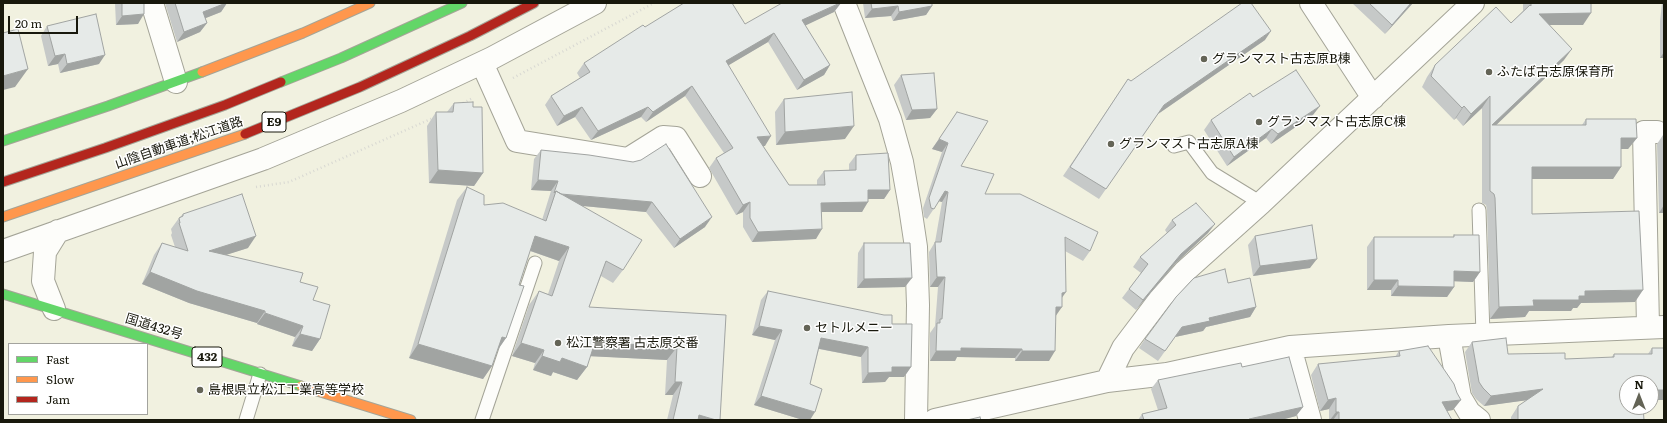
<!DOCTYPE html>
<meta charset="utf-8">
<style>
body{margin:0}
#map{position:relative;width:1667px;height:423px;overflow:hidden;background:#f1f1e0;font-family:Literata,serif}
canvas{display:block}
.frame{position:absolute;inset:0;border:4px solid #18180c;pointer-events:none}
.legend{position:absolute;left:8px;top:343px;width:140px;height:72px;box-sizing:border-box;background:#fff;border:1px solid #a3a39e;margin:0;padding:5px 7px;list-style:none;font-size:12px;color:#18180c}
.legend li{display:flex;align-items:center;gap:8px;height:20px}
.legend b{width:20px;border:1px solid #a3a39e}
.north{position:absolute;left:1619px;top:375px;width:40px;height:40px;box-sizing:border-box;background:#fff;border:1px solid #a3a39e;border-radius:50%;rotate:0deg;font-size:11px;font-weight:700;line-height:16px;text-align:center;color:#18180c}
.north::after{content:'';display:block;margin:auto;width:14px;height:18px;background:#646456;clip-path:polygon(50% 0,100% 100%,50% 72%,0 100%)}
.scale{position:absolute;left:8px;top:16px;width:70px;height:18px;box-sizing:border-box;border:2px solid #18180c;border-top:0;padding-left:5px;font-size:12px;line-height:14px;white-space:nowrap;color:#18180c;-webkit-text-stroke:3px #fff;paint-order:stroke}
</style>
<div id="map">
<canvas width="1667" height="423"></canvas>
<div class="frame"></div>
<ul class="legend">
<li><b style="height:5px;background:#63d668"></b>Fast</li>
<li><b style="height:5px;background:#ff974d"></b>Slow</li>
<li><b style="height:5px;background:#b3261e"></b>Jam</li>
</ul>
<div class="north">N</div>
<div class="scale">20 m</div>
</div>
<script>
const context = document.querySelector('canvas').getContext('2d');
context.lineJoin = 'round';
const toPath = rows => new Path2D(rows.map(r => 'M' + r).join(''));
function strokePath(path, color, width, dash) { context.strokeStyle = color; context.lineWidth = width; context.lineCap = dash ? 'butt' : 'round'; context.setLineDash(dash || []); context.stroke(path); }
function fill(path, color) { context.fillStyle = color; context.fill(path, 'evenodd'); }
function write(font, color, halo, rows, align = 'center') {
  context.font = font + ' Literata,"Noto Sans JP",serif'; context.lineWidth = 3; context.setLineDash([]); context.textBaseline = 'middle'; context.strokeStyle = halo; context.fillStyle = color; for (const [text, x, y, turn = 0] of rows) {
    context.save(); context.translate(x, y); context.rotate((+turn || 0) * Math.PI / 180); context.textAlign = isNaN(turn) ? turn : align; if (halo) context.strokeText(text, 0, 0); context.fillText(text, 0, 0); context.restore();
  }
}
const lane = toPath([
 [1174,146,1189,142,1212,173,1261,203],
 [1479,210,1483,335],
 [246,420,260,374],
 [482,420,535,263]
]);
const street = toPath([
 [152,3,176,82],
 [844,3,890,119,902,162,910,207,916,247,918,305,916,420],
 [1311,3,1373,98],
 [482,63,517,141,628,159,663,137,676,138,700,176],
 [3,251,263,159,401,101,492,58,595,3],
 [54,309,43,281,45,252,58,231],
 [1648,327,1644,132,1657,132],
 [1449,336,1460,397,1469,412,1479,420],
 [1290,347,1310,420],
 [1107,381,1123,348,1160,299,1184,272,1261,203,1473,3],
 [935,420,1107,381,1167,374,1290,347,1449,336,1664,327]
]);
const fast = toPath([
 [281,82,341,58,462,3],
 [3,141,108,106,202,72],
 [3,294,301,386]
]);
const slow = toPath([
 [202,72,303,33,370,3],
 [3,217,245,134],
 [301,386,411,420]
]);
const jam = toPath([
 [245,134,360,87,470,36,534,3],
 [3,182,105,148,225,105,281,82]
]);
strokePath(lane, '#a4a497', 15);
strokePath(street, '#a4a497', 24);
strokePath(fast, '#a4a497', 11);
strokePath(slow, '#a4a497', 11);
strokePath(jam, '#a4a497', 11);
strokePath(toPath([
 [513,78,654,3],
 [463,103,473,98],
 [256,187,289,182,433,118]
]), '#d8d8d2', 2.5, [1, 3]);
strokePath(lane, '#fdfdfa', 13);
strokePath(street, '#fdfdfa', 22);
strokePath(fast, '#63d668', 9);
strokePath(slow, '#ff974d', 9);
strokePath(jam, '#b3261e', 9);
fill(toPath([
 [115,3,144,3,138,24,116,25],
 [165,3,227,3,221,12,205,18,207,23,200,32,177,42],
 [841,3,834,12,805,25,830,65,824,75,797,90,768,42,728,65,765,146,763,146,789,185,817,185,817,180,824,171,849,170,849,164,856,155,890,190,884,199,868,199,862,212,822,212,816,239,752,242,743,227,743,212,736,215,709,168,716,158,724,153,685,96,646,122,641,117,591,140,575,117,557,126,545,105,551,96,580,78,577,73,584,63,645,27,745,24],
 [863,3,932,3,932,6,926,15,893,21,891,16,865,18],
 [1352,3,1413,3,1385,34],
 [1523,3,1591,3,1583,25,1550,25,1564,60,1496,125,1582,125,1586,119,1637,138,1628,149,1621,149,1621,167,1613,179,1532,179,1532,214,1635,302,1581,303,1577,308,1573,308,1571,311,1529,311,1525,317,1490,319,1487,210,1486,205,1482,203,1482,108,1463,126,1456,118,1454,120,1422,87,1427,77,1435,65,1511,23,1523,11],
 [1662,3,1664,3,1664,58,1660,58,1660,21],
 [47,26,99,64,60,73,58,64,48,66,41,36],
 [1265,40,1158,114,1099,199,1063,176,1128,79,1131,81],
 [901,75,937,109,930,118,906,120,894,85],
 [1253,97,1313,115,1271,144,1266,138,1227,166,1204,130,1211,120],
 [784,99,845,139,776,145,775,112],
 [454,103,473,107,483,173,474,186,429,183,427,126,436,112,447,112],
 [957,112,961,166,985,194,1090,251,1083,261,1065,251,1062,297,1056,315,1049,361,1015,361,1015,358,957,357,955,361,930,361,930,333,935,326,938,287,930,287,929,252,935,242,942,202,939,201,927,219,924,217,923,208,942,152,932,149],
 [1663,135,1664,135,1664,213,1659,213,1657,144],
 [541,150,705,227,674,248,646,212,583,206,623,270,613,283,601,276,589,307,726,315,720,420,667,420,673,395,665,395,667,360,590,356,587,367,577,380,553,372,551,376,533,370,535,363,512,356,529,305,539,291,548,294,559,261,530,251,519,285,506,338,497,351,492,366,483,379,409,358,457,200,467,187,484,205,542,220,551,191,531,190,534,159],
 [183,214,248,248,225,255,300,282,313,300,320,339,312,351,292,346,295,337,257,324,257,323,189,303,142,284,154,255,162,243,175,247,171,235,172,233,171,229,179,218],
 [1172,220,1215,224,1208,233,1175,264,1136,310,1122,298,1141,273,1133,267,1140,257,1167,233,1165,230],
 [1454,235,1480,272,1473,282,1454,281,1454,287,1447,297,1391,296,1391,290,1367,290,1367,247,1374,237,1453,237],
 [1255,236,1310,268,1253,276,1248,245],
 [864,243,905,287,857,288,858,253],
 [1228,283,1256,307,1250,317,1206,327,1203,331,1175,337,1158,361,1139,348,1145,339],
 [768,291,892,324,911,367,904,377,889,377,885,382,862,383,861,357,819,349,810,384,810,420,803,420,754,405,775,340,752,335,761,300],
 [1472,342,1508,354,1565,359,1611,358,1614,354,1648,354,1652,348,1664,348,1664,400,1651,400,1627,383,1644,420,1511,420,1511,417,1518,406,1527,400,1484,406,1476,399,1472,393,1465,352],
 [1399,351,1453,410,1447,411,1452,420,1329,420,1329,409,1320,411,1311,375,1318,364,1395,357],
 [1242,367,1303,407,1296,416,1281,420,1138,420,1142,414,1158,410,1151,389,1158,380]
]), '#c6c9c8');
fill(toPath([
 [226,3,227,3,221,12,196,22,203,12],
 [841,3,834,12,796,30,802,20],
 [1411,3,1413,3,1385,34,1392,25],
 [898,6,891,16,865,18,872,9],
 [932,6,926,15,893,21,899,12],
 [1591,13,1583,25,1530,25,1539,14],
 [144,14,138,24,116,25,122,16],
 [207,23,200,32,177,42,184,32],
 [1271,31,1265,40,1158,114,1164,105],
 [774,33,768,42,719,71,726,61],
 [1572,49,1564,60,1490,131,1492,125],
 [1664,52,1664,58,1660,58],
 [65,54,58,64,48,66,55,56],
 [105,55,99,64,60,73,67,64],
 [830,65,824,75,797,90,804,80],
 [28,69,15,87,3,90,3,76],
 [692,86,685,96,646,122,653,112],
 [1490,96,1482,108,1463,126,1471,114],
 [1320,106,1313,115,1271,144,1278,134],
 [1464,106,1456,118,1454,120,1462,108],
 [582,107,575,117,557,126,564,116],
 [648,107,641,117,591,140,598,131],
 [937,109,930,118,906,120,912,110],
 [854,126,845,139,776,145,785,132],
 [1272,129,1266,138,1227,166,1234,157],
 [771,136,765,146,750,147,757,137],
 [1621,138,1637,138,1628,149,1613,149],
 [939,139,948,143,942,152,932,149],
 [1532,167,1621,167,1613,179,1524,179],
 [438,170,483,173,474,186,429,183],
 [538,180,558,181,551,191,531,190],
 [868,190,890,190,884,199,862,199],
 [945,191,948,192,942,202,938,201],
 [555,194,652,202,646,212,552,203],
 [750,202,743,212,736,215,743,205],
 [868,202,862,212,814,212,821,203],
 [1664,205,1664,213,1659,213],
 [712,217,705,227,674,248,680,239],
 [1215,224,1208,233,1175,264,1136,310,1143,300,1181,254],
 [822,229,816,239,752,242,758,232],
 [256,236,248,248,201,263,209,251],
 [535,236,569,247,559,261,525,249],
 [1317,259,1310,268,1253,276,1260,266],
 [1454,271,1480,272,1473,282,1447,281],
 [150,272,265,311,257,323,189,303,142,284],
 [937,277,945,277,938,287,930,287],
 [912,278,905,287,857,288,864,279],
 [1374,280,1398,280,1391,290,1367,290],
 [1398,286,1454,287,1447,297,1391,296],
 [1643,290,1635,302,1581,303,1577,308,1573,308,1571,311,1529,311,1525,317,1490,319,1499,307,1533,300,1579,296,1585,291],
 [1066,292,1059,302,1062,293],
 [1056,307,1062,307,1055,317],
 [1256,307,1250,317,1206,327,1203,331,1175,337,1158,361,1182,327,1209,318],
 [265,313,303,326,295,337,257,324],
 [759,326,782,330,775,340,752,335],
 [300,334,320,339,312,351,292,346],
 [502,337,506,338,497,351],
 [821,338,868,347,861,357,815,348],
 [595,342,677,347,667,360,586,356],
 [521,343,544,350,535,363,512,356],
 [418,344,492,366,483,379,409,358],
 [961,348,1022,349,1015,358,957,357,955,361,930,361,936,351],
 [1022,351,1055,351,1049,361,1015,361],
 [542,356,562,358,587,367,577,380,553,372,551,376,533,370],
 [892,367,911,367,904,377,889,377,885,382,862,383,868,373],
 [675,382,682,382,673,395,665,395],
 [1543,389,1536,399,1484,406,1491,396],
 [1651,390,1664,390,1664,400,1651,400],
 [761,396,815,412,810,420,803,420,754,405],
 [1336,398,1329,409,1320,411,1328,400],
 [1461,400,1453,410,1435,413,1442,402],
 [1303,407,1296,416,1281,420,1248,420,1249,419],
 [1336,412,1339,412,1333,420,1330,420],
 [699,415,716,420,696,420]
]), '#a1a4a2');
const building = toPath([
 [122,3,144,3,144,14,122,16,122,3],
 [175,3,226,3,203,12,207,23,184,32,175,3],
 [684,3,732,3,745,24,782,3,840,3,802,20,830,65,804,80,774,33,726,61,771,136,757,137,789,185,825,185,824,171,856,170,856,155,888,153,890,190,868,190,868,202,821,203,822,229,758,232,750,218,750,202,743,205,716,158,733,148,692,86,653,112,648,107,598,131,582,107,564,116,551,96,590,72,584,63,643,25,645,27,684,3],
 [871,3,932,3,932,6,899,12,898,6,872,9,871,3],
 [1242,3,1251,3,1271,31,1164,105,1106,189,1070,167,1128,79,1131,81,1242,3],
 [1369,3,1411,3,1392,25,1369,3],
 [1531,3,1591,3,1591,13,1539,14,1572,49,1492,125,1586,125,1586,119,1636,119,1637,138,1621,138,1621,167,1532,167,1532,214,1639,211,1643,290,1585,291,1585,296,1579,296,1579,300,1533,300,1534,306,1499,307,1495,198,1494,194,1490,191,1490,96,1471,114,1464,106,1462,108,1431,76,1435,65,1496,7,1511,23,1530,5,1531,6,1531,3],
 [96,14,105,55,67,64,65,54,55,56,47,26,96,14],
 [18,29,28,69,3,76,3,33,18,29],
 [1296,70,1320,106,1278,134,1272,129,1234,157,1211,120,1250,93,1253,97,1296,70],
 [934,73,937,109,912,110,901,75,934,73],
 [852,92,854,126,785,132,784,99,852,92],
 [473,102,473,107,482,107,483,173,438,170,436,112,453,112,454,103,473,102],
 [957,112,988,121,961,166,994,174,985,194,1020,194,1098,232,1090,251,1065,237,1066,292,1062,293,1062,307,1056,307,1055,351,1022,351,1022,349,961,348,961,351,936,351,937,323,940,323,940,319,942,319,945,277,937,277,935,242,941,242,948,192,945,191,934,209,931,208,929,198,948,143,939,139,957,112],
 [666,144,712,217,680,239,652,202,561,194,556,191,554,193,558,181,538,180,541,150,589,155,633,162,641,160,666,144],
 [467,187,484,195,484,205,503,203,546,221,556,191,642,240,623,270,606,261,589,307,726,315,720,420,716,420,699,415,698,420,673,420,682,382,675,382,677,347,595,342,587,367,562,358,560,362,542,356,544,350,521,343,539,291,552,296,569,247,535,236,519,285,524,286,506,338,502,337,492,366,418,344,467,187],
 [242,194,256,236,209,251,303,273,300,282,318,287,313,300,330,305,320,339,300,334,303,326,265,313,265,311,197,291,150,272,162,243,188,251,179,223,180,223,179,218,183,216,183,214,242,194],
 [1196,203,1215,224,1181,254,1143,300,1129,289,1148,264,1140,257,1176,225,1172,220,1196,203],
 [1312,225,1317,259,1260,266,1255,236,1312,225],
 [1454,235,1479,235,1480,272,1454,271,1454,287,1398,286,1398,280,1374,280,1374,237,1454,237,1454,235],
 [864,243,910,243,912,278,864,279,864,243],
 [1225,269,1228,283,1250,278,1256,307,1209,318,1210,321,1182,327,1165,351,1145,339,1176,297,1194,278,1225,269],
 [768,291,884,315,892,315,892,324,912,324,911,367,892,367,892,372,868,373,868,347,821,338,810,384,822,389,815,412,761,396,782,330,759,326,768,291],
 [1506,338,1508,354,1565,353,1565,359,1614,357,1614,354,1652,354,1652,348,1664,348,1664,390,1651,390,1651,383,1627,383,1627,407,1643,407,1644,420,1518,420,1518,406,1543,389,1491,396,1483,388,1479,382,1472,342,1506,338],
 [1428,346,1454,384,1457,393,1461,400,1442,402,1452,420,1339,420,1339,412,1336,412,1336,398,1328,400,1318,364,1400,356,1399,351,1428,346],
 [1289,357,1303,407,1249,419,1249,420,1144,420,1142,414,1167,408,1158,380,1241,363,1242,367,1289,357],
 [980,417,981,420,967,420,980,417]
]);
fill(building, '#e6eae8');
strokePath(building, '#a1a4a2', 1);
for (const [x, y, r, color] of [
 [1204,59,4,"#646456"],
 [1489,72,4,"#646456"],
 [1259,122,4,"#646456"],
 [1111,144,4,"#646456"],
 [807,328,4,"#646456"],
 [558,343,4,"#646456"],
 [200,390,4,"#646456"]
]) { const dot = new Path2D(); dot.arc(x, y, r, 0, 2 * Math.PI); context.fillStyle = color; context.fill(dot); strokePath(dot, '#fff', 1.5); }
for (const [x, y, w] of [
 [274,122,24],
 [207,357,30]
]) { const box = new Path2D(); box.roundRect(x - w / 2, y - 10, w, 20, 3); context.fillStyle = '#fff'; context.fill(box); strokePath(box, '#18180c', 1); }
write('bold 12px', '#18180c', null, [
 ["E9",274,122],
 ["432",207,357]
]);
write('13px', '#18180c', '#fff', [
 ["グランマスト古志原B棟",1212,59],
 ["ふたば古志原保育所",1497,72],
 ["グランマスト古志原C棟",1267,122],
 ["グランマスト古志原A棟",1119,144],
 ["セトルメニー",815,328],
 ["松江警察署 古志原交番",566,343],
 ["島根県立松江工業高等学校",208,390]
], 'left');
write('13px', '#18180c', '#fff', [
 ["山陰自動車道;松江道路",179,143,-19],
 ["国道432号",154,327,17]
]);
</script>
